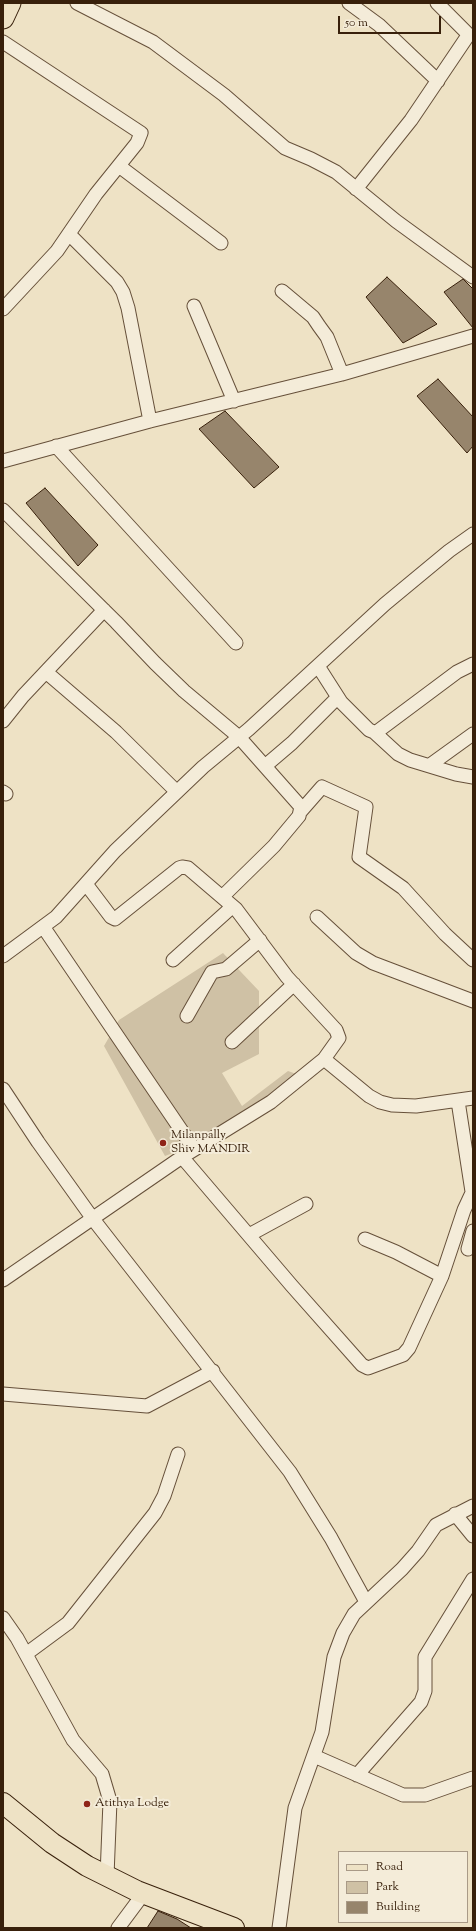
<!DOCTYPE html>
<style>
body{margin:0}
#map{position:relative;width:476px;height:1931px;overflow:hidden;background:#eee2c5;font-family:"Sorts Mill Goudy",serif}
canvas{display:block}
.frame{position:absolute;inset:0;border:4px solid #38200b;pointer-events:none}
.legend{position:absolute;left:338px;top:1851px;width:130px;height:72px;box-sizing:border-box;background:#f4ecd9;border:1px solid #a99a87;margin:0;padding:5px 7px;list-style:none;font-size:12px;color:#38200b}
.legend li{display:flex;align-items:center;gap:8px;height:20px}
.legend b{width:20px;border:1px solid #a99a87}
.scale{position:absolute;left:338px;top:16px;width:103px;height:18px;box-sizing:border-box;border:2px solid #38200b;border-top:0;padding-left:5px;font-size:12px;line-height:14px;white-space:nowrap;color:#38200b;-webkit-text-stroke:3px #f4ecd9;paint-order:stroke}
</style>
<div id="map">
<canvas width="476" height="1931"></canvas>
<div class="frame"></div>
<ul class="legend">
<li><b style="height:5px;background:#eee2c5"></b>Road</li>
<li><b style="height:11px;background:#cfc1a5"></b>Park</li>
<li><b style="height:11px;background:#97856c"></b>Building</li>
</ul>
<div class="scale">50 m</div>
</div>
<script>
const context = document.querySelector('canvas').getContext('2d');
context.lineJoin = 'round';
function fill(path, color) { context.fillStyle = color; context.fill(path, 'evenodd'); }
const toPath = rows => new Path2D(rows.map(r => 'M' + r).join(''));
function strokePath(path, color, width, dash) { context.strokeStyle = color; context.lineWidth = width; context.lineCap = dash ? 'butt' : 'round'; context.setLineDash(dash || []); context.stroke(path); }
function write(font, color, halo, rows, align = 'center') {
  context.font = font + ' "Sorts Mill Goudy",serif'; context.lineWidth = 4; context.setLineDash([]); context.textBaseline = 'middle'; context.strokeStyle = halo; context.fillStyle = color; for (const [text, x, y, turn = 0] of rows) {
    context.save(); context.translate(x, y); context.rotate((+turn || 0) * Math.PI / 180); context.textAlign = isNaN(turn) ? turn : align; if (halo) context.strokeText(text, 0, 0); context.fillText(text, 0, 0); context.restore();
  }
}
fill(toPath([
 [223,953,259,991,259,1054,222,1073,242,1106,288,1071,302,1076,271,1102,252,1121,178,1154,173,1153,165,1156,104,1046,119,1020]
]), '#cfc1a5');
const building = toPath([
 [387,277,437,324,403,343,366,297,387,277],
 [463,279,473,289,473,328,444,292,463,279],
 [438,379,473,417,473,446,467,453,417,396,438,379],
 [225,411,279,467,254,488,199,429,225,411],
 [45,488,98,545,78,566,26,503,45,488],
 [158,1911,177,1919,191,1928,147,1928,158,1911]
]);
fill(building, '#97856c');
strokePath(building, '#38200b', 1);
const minor = toPath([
 [77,3,153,42,224,95,285,148,311,159,336,172,396,221,473,277],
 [349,3,379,25,438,81],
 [3,42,141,133,137,143,96,194,57,251,3,309],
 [119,166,221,243],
 [356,189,411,120,467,37,467,33,437,3],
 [69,234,117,282,123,292,128,308,150,421],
 [282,291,313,317,319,326,327,337,342,374],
 [194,306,234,401],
 [56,446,236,643],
 [3,461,150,421,342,374,473,336],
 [3,510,116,622,155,663,184,691,239,737,301,807,299,816,274,846,222,897],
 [318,666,341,702,369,730,374,732,378,731,457,672,473,664],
 [46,672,116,732,177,792],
 [3,721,23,696,104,610],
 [374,732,398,754,410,760,456,774,473,777],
 [430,765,473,734],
 [265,766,292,743,338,697],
 [3,792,6,794],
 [301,811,322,787,366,807,359,857,403,888,445,934,473,960],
 [317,917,356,953,373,963,473,1001],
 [44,928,194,1149],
 [3,956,56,917,115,851,203,767,249,729,385,604,449,551,473,534],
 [173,960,232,907],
 [187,1016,212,972,226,969,260,940],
 [232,1042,294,984],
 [324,1059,369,1096,380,1102,392,1105,416,1106,473,1098],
 [3,1089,38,1142,93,1219,290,1472,331,1538,366,1602],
 [458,1101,473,1198],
 [182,1157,292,1286,362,1365,368,1368,403,1355,409,1348,442,1276,464,1210,471,1195],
 [249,1235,306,1204],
 [365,1239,396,1252,442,1276],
 [468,1249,473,1231],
 [3,1280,182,1157,271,1102,324,1059,339,1038,336,1030,287,977,236,909,188,868,182,867,179,868,115,919,111,917,86,884],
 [3,1394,147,1406,213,1371],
 [455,1514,473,1536],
 [3,1618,17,1638,73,1740,102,1774,110,1801,107,1876],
 [26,1654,68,1623,155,1513,164,1496,178,1454],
 [314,1756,403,1795,425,1795,473,1778],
 [357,1775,421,1702,425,1691,425,1657,473,1579],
 [118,1928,144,1893],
 [279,1928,295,1808,322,1732,334,1657,343,1633,354,1614,402,1569,418,1551,436,1525,473,1506]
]);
const primary = toPath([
 [3,1803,52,1843,87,1866,137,1891,234,1928]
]);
const trunk = toPath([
 [3,18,10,3]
]);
strokePath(minor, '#66503a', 15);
strokePath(primary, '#38200b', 22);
strokePath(trunk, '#38200b', 23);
strokePath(minor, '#f4ecd9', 13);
strokePath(primary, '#eee2c5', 20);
strokePath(trunk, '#eee2c5', 21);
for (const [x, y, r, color] of [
 [163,1143,4,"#8f2418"],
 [87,1804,4,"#8f2418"]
]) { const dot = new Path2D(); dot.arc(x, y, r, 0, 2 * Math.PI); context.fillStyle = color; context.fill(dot); strokePath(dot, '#f4ecd9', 1.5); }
write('12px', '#38200b', '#f4ecd9', [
 ["Milanpally",171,1136],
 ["Shiv MANDIR",171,1150],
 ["Atithya Lodge",95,1804]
], 'left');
</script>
